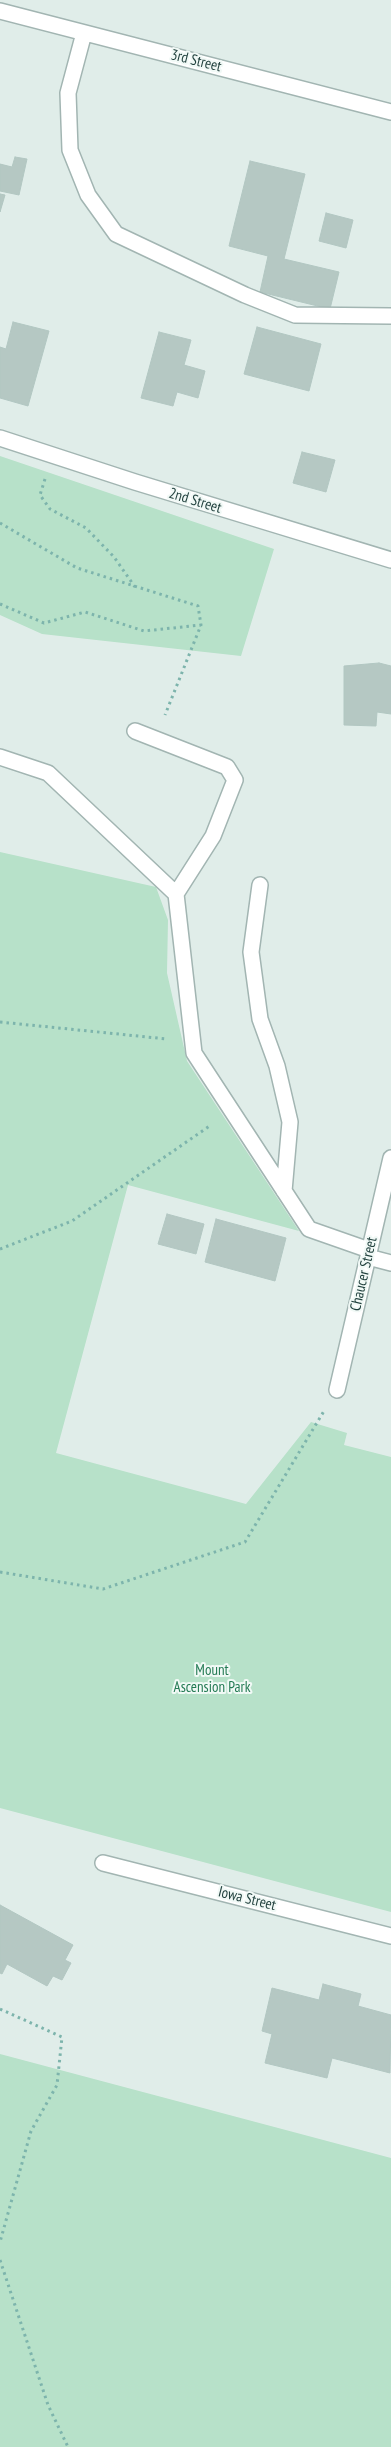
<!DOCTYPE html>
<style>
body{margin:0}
canvas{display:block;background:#e0ede9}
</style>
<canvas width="391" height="2447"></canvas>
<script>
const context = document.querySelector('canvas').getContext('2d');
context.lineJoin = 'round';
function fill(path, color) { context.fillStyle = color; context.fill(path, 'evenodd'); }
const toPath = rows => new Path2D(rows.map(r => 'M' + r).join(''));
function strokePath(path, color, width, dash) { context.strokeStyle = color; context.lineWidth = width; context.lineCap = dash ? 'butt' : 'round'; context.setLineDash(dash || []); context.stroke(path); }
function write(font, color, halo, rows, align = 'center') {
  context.font = font + ' "PT Sans Narrow",sans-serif'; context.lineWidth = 4; context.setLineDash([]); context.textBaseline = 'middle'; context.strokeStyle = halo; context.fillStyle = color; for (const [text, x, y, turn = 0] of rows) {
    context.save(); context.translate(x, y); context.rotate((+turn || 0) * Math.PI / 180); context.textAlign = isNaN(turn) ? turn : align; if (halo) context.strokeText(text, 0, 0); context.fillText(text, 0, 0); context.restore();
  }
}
fill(toPath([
 [0,456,274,549,241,656,42,634,0,615],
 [0,852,156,887,168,920,167,973,187,1061,299,1231,128,1185,56,1453,246,1504,311,1422,347,1433,344,1445,391,1457,391,1912,0,1808],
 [0,2054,391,2158,391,2447,0,2447]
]), '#b7e1c9');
const building = toPath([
 [15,157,27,159,19,195,0,191,0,164,12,167,15,157],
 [250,161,305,174,284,259,339,272,330,309,260,292,268,256,229,246,250,161],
 [0,194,5,195,0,212,0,194],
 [326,213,353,220,346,248,319,241,326,213],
 [13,322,49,331,28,406,0,398,0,347,6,349,13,322],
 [257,327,321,344,309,391,244,374,257,327],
 [159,332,191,340,184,365,205,371,198,398,177,392,173,406,141,398,159,332],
 [302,452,335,460,326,492,293,483,302,452],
 [379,663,391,666,391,714,377,712,376,726,344,725,344,666,379,663],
 [167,1214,204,1224,196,1254,158,1244,167,1214],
 [216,1219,286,1238,275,1281,205,1262,216,1219],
 [0,1905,73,1945,65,1960,71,1963,62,1980,53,1976,47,1986,7,1964,2,1974,0,1973,0,1905],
 [323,1984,361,1994,358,2006,391,2015,390,2073,332,2058,327,2078,265,2063,272,2034,262,2031,272,1988,319,2000,323,1984]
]);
fill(building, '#b5c8c3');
strokePath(building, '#b2c7c2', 1);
const minor = toPath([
 [0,11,391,112],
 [84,33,68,93,70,150,88,195,116,234,245,295,295,315,391,316],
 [0,438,135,482,391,560],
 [135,731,227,767,235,780,213,836,176,894],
 [0,757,48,773,176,894,194,1053,309,1229,369,1250],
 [260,885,251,952,260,1019,277,1066,290,1122,284,1191],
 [368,1257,391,1263],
 [337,1390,391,1158],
 [103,1863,391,1936]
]);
strokePath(minor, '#a2b5b2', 18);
strokePath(toPath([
 [45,479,40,495,50,509,86,528,114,557,135,587],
 [0,523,77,568,198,606,201,625],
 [0,604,44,623,85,612,144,631,201,625,165,715],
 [0,1022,167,1039],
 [0,1249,72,1221,211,1125],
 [0,1572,103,1589,245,1542,324,1411],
 [0,2009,62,2037,57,2085,31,2131,0,2242],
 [0,2260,48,2405,68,2447]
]), '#7db4ac', 3, [2.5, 4]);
strokePath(minor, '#fff', 15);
write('15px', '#1f3f3c', '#f1f9f6', [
 ["3rd Street",196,61,14],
 ["2nd Street",195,501,17],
 ["Chaucer Street",364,1274,-77],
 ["Iowa Street",247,1899,14]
]);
write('15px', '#247b54', '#f1f9f6', [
 ["Mount",212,1671],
 ["Ascension Park",212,1688]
]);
</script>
